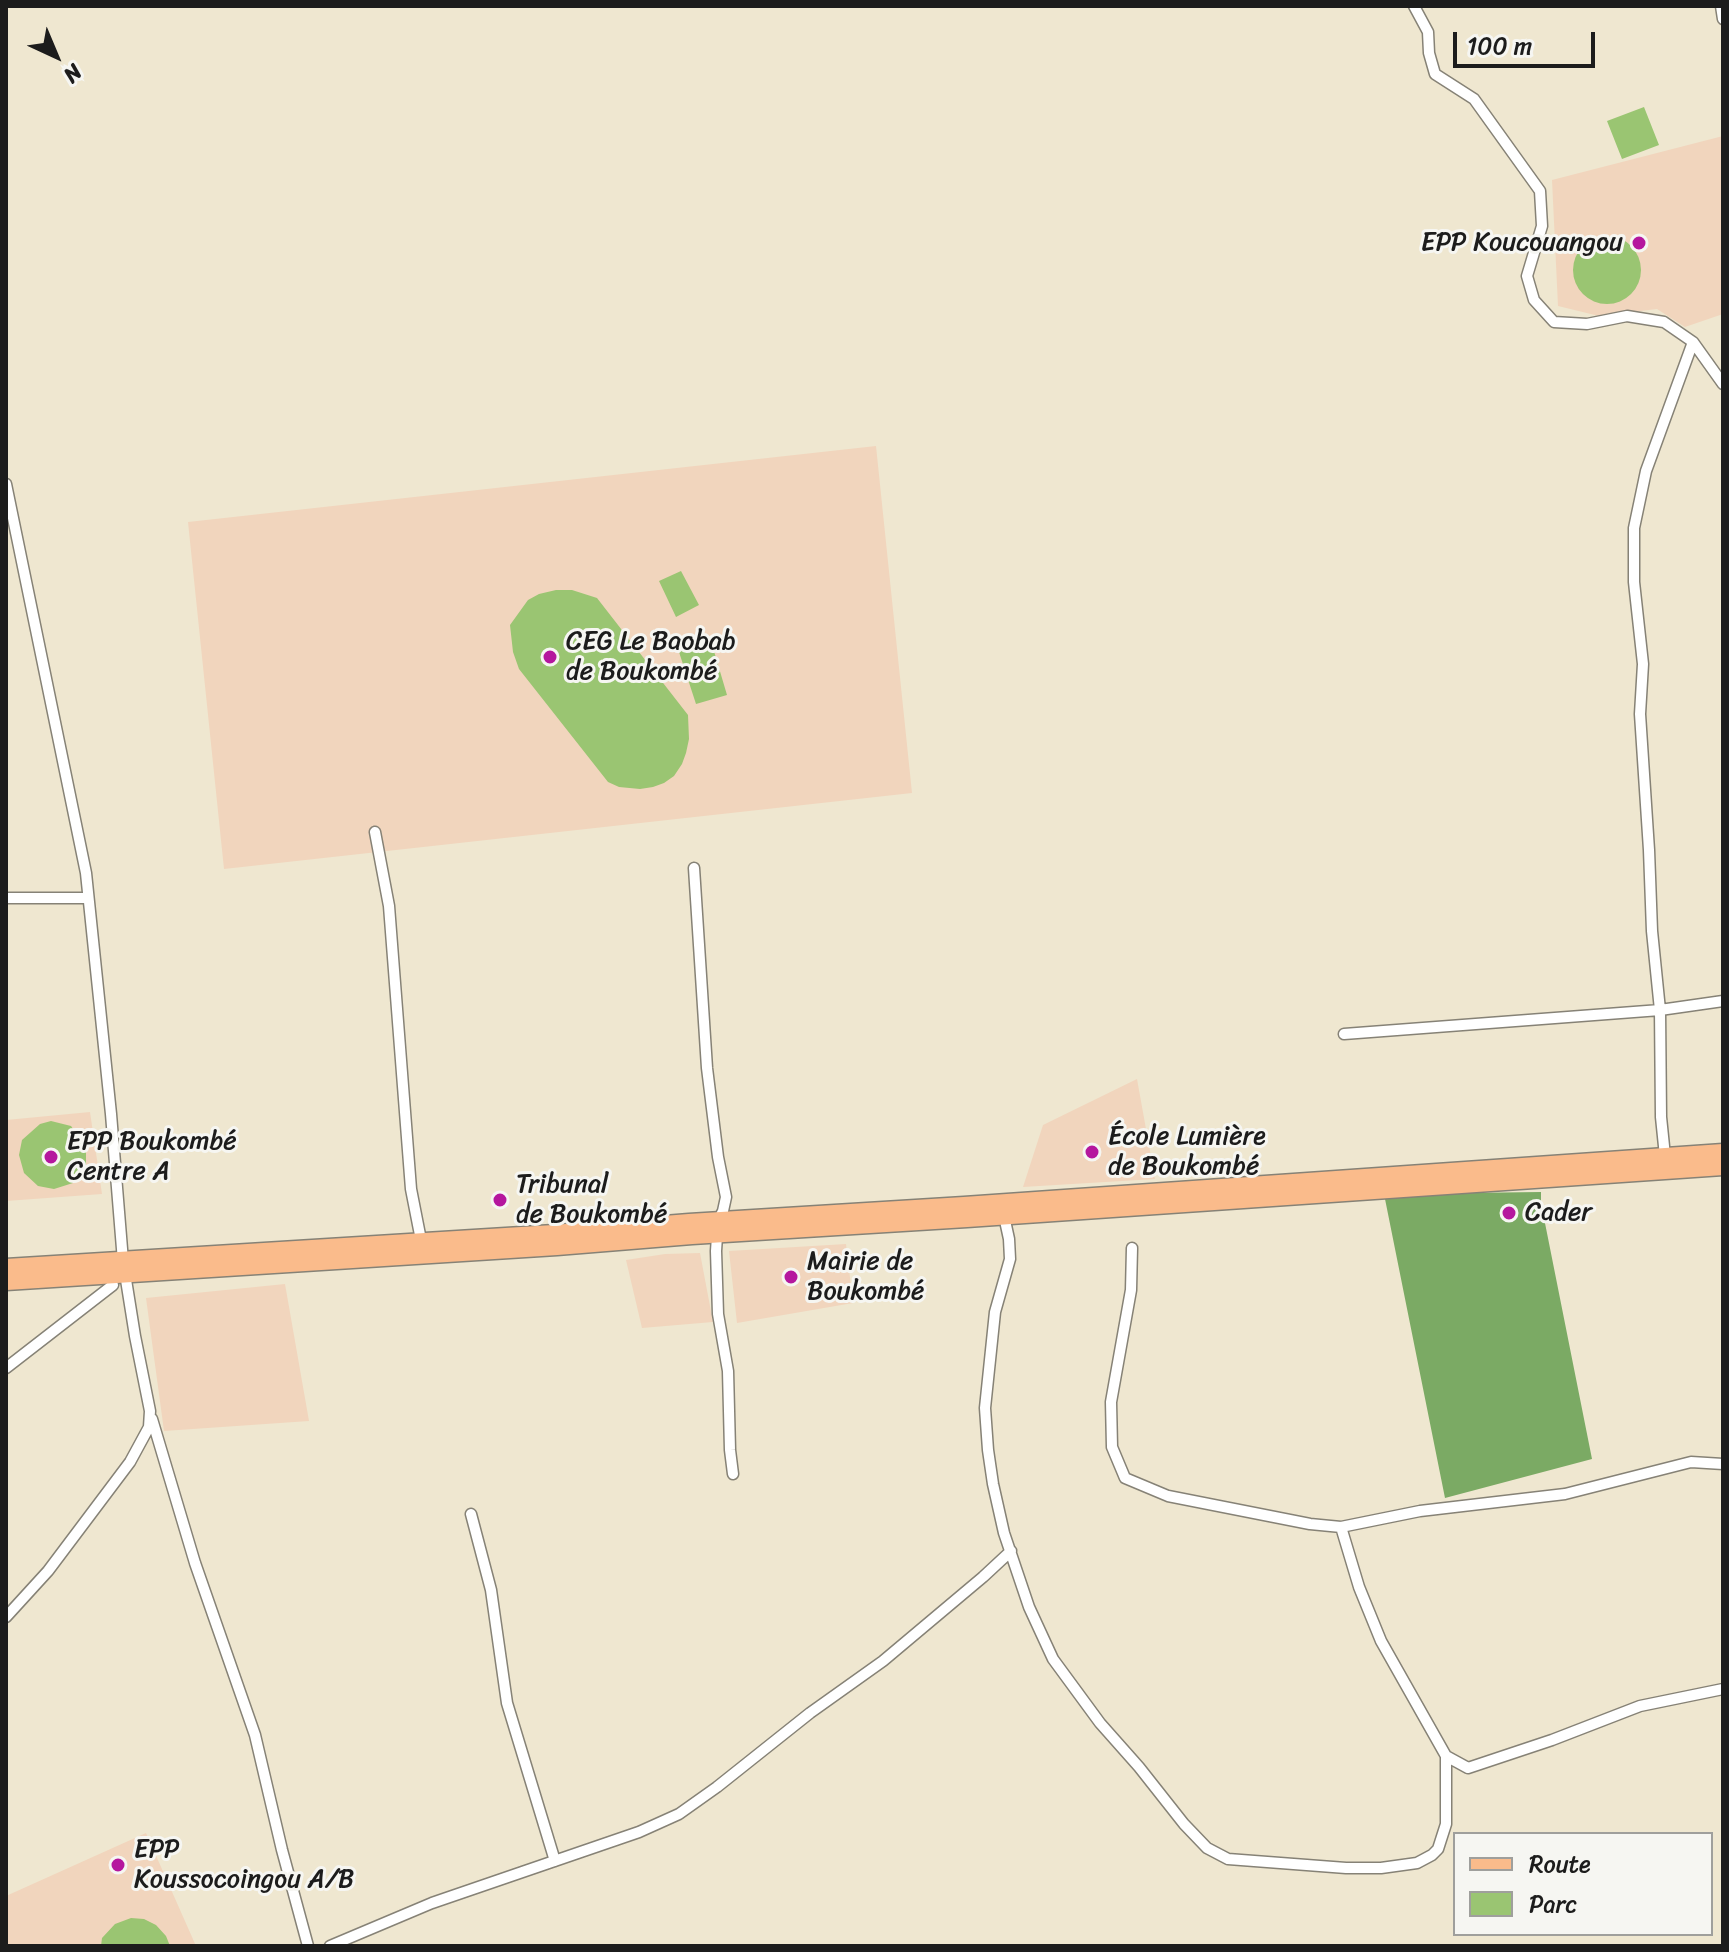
<!DOCTYPE html>
<meta charset="utf-8">
<style>
body{margin:0}
#map{position:relative;width:1729px;height:1952px;overflow:hidden;background:#efe7d0;font-family:Sriracha,sans-serif}
canvas{display:block}
.frame{position:absolute;inset:0;border:8px solid #1c1c1c;pointer-events:none}
.legend{position:absolute;left:1453px;top:1832px;width:260px;height:104px;box-sizing:border-box;background:#f6f6f2;border:2px solid #9f9f9c;margin:0;padding:10px 14px;list-style:none;font-size:24px;color:#1c1c1c}
.legend li{display:flex;align-items:center;gap:16px;height:40px}
.legend b{width:40px;border:2px solid #9f9f9c}
.north{position:absolute;left:16px;top:16px;width:80px;height:80px;-webkit-text-stroke:6px #f6f6f2;paint-order:stroke;rotate:136deg;font-size:22px;font-weight:700;line-height:32px;text-align:center;color:#1c1c1c}
.north::after{content:'';display:block;margin:auto;width:28px;height:36px;background:#1c1c1c;clip-path:polygon(50% 0,100% 100%,50% 72%,0 100%)}
.scale{position:absolute;left:1453px;top:32px;width:142px;height:36px;box-sizing:border-box;border:4px solid #1c1c1c;border-top:0;padding-left:10px;font-size:24px;line-height:28px;white-space:nowrap;color:#1c1c1c;-webkit-text-stroke:6px #f6f6f2;paint-order:stroke}
</style>
<div id="map">
<canvas width="1729" height="1952"></canvas>
<div class="frame"></div>
<ul class="legend">
<li><b style="height:10px;background:#fabb8b"></b>Route</li>
<li><b style="height:22px;background:#9ac572"></b>Parc</li>
</ul>
<div class="north">N</div>
<div class="scale">100 m</div>
</div>
<script>
const context = document.querySelector('canvas').getContext('2d');
context.lineJoin = 'round';
function fill(path, color) { context.fillStyle = color; context.fill(path, 'evenodd'); }
const toPath = rows => new Path2D(rows.map(r => 'M' + r).join(''));
function strokePath(path, color, width, dash) { context.strokeStyle = color; context.lineWidth = width; context.lineCap = dash ? 'butt' : 'round'; context.setLineDash(dash || []); context.stroke(path); }
function write(font, color, halo, rows, align = 'center') {
  context.font = font + ' Sriracha,sans-serif'; context.lineWidth = 6; context.setLineDash([]); context.textBaseline = 'middle'; context.strokeStyle = halo; context.fillStyle = color; for (const [text, x, y, turn = 0] of rows) {
    context.save(); context.translate(x, y); context.rotate((+turn || 0) * Math.PI / 180); context.textAlign = isNaN(turn) ? turn : align; if (halo) context.strokeText(text, 0, 0); context.fillText(text, 0, 0); context.restore();
  }
}
fill(toPath([
 [1723,136,1723,314,1685,327,1657,309,1599,316,1558,306,1552,180],
 [876,446,912,793,224,869,188,522],
 [1137,1079,1155,1179,1023,1187,1043,1125],
 [90,1112,102,1194,6,1201,6,1120],
 [846,1244,853,1303,737,1323,729,1251],
 [700,1253,713,1322,642,1328,626,1260,665,1254],
 [285,1284,309,1421,164,1431,146,1298],
 [146,1833,196,1946,6,1946,6,1896]
]), '#f1d5bd');
fill(toPath([
 [1644,107,1659,145,1622,159,1607,121],
 '1573 270a34 34 0 1 1 68 0a34 34 0 1 1-68 0Z',
 [681,571,699,605,676,617,659,581],
 [556,590,572,590,597,598,688,715,689,739,686,753,682,764,674,776,664,783,653,787,640,789,619,787,608,782,519,669,513,652,510,625,528,600,539,594],
 [711,641,727,695,696,704,679,652],
 [51,1121,71,1126,86,1147,86,1165,73,1183,54,1189,38,1186,24,1173,19,1155,22,1140,40,1124],
 [131,1918,144,1919,156,1925,166,1936,170,1946,101,1946,102,1938,115,1924]
]), '#9ac572');
fill(toPath([
 [1541,1192,1541,1203,1592,1459,1445,1498,1384,1194]
]), '#7baa64');
const street = toPath([
 [1414,6,1428,32,1429,53,1435,74,1474,99,1540,191,1542,226,1527,276,1534,300,1554,322,1587,324,1627,316,1664,322,1693,342,1723,384],
 [1721,6,1723,19],
 [6,484,86,873,111,1114,123,1261,135,1336,150,1411,149,1427,130,1462,48,1571,6,1617],
 [375,832,389,906,411,1189,421,1240],
 [694,868,707,1068,718,1157,726,1197,723,1211,718,1221,716,1251,718,1314,728,1371,730,1450,733,1474],
 [6,898,88,898],
 [1344,1034,1660,1010,1723,1001],
 [1665,1156,1661,1117,1660,1010,1652,931,1649,850,1640,714,1643,664,1634,582,1634,528,1646,471,1693,342],
 [1004,1216,1009,1239,1010,1259,995,1312,985,1408,988,1450,993,1484,1004,1533,1029,1607,1053,1659,1100,1723,1139,1767,1184,1824,1207,1848,1228,1859,1346,1868,1381,1868,1417,1863,1432,1855,1438,1849,1446,1824,1446,1756],
 [1132,1248,1131,1290,1111,1402,1112,1447,1125,1478,1168,1496,1310,1524,1341,1527,1420,1511,1565,1494,1691,1462,1723,1464],
 [6,1368,113,1285],
 [152,1419,195,1563,255,1735,282,1850,308,1946],
 [471,1514,491,1590,507,1703,555,1861],
 [1341,1527,1359,1587,1381,1641,1446,1756,1468,1768,1552,1740,1640,1706,1723,1689],
 [330,1946,432,1903,639,1832,679,1814,717,1787,810,1713,883,1661,983,1577,1011,1551]
]);
const primary = toPath([
 [6,1267,554,1233,689,1222,964,1205,1723,1152],
 [6,1282,557,1247,692,1236,967,1219,1723,1167]
]);
strokePath(street, '#868276', 13);
strokePath(primary, '#868276', 19);
strokePath(street, '#fff', 10);
strokePath(primary, '#fabb8b', 16);
for (const [x, y, r, color] of [
 [1639,243,8,"#b5179e"],
 [550,657,8,"#b5179e"],
 [1092,1152,8,"#b5179e"],
 [51,1157,8,"#b5179e"],
 [500,1200,8,"#b5179e"],
 [1509,1213,8,"#b5179e"],
 [791,1277,8,"#b5179e"],
 [118,1865,8,"#b5179e"]
]) { const dot = new Path2D(); dot.arc(x, y, r, 0, 2 * Math.PI); context.fillStyle = color; context.fill(dot); strokePath(dot, '#f6f6f2', 3); }
write('26px', '#1c1c1c', '#f6f6f2', [
 ["EPP Koucouangou",1623,243,"right"],
 ["CEG Le Baobab",566,642],
 ["de Boukombé",566,672],
 ["École Lumière",1108,1137],
 ["de Boukombé",1108,1167],
 ["EPP Boukombé",67,1142],
 ["Centre A",67,1172],
 ["Tribunal",516,1185],
 ["de Boukombé",516,1215],
 ["Cader",1525,1213],
 ["Mairie de",807,1262],
 ["Boukombé",807,1292],
 ["EPP",134,1850],
 ["Koussocoingou A/B",134,1880]
], 'left');
</script>
